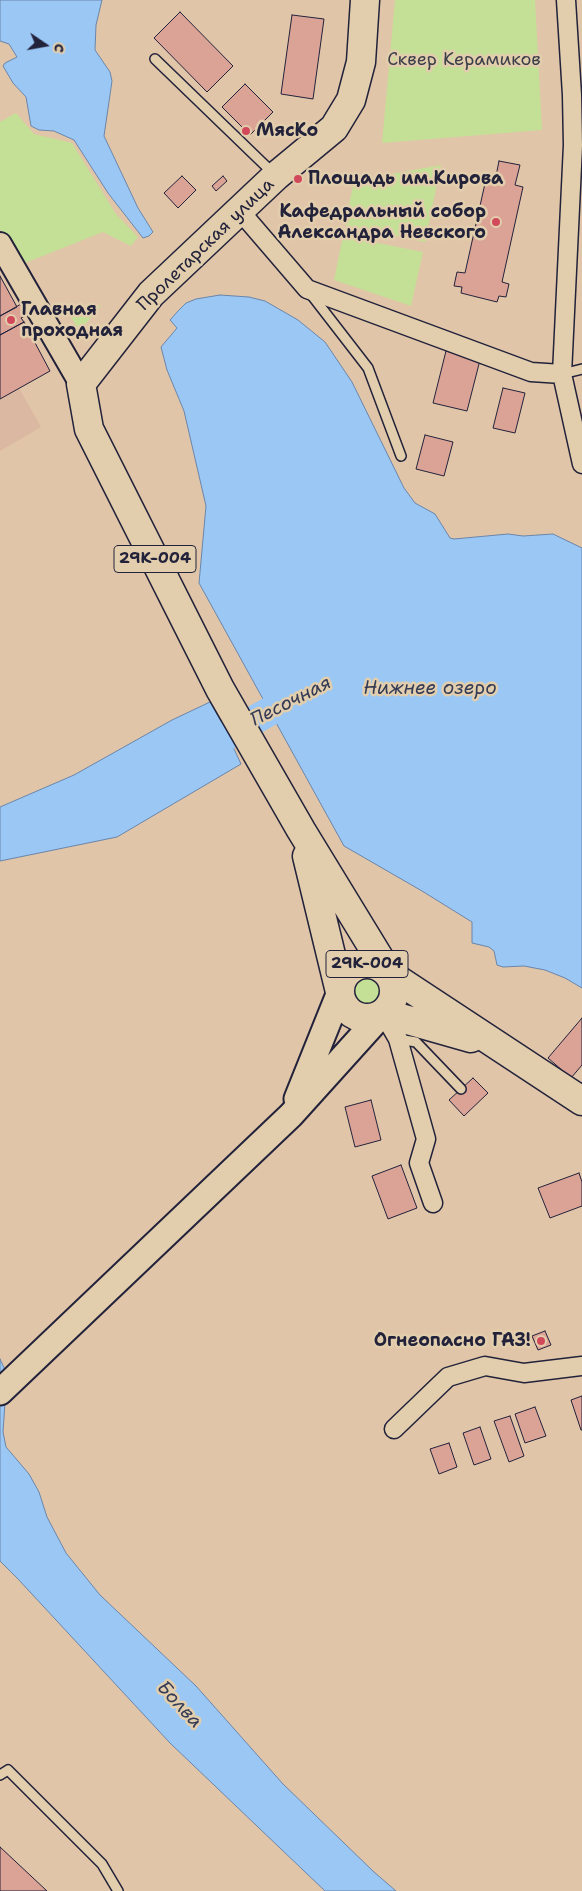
<!DOCTYPE html>
<meta charset="utf-8">
<style>
body{margin:0}
#map{position:relative;width:582px;height:1891px;overflow:hidden;background:#e1c5a8;font-family:"Shantell Sans",sans-serif}
canvas{display:block}
.north{position:absolute;left:20px;top:20px;width:50px;height:50px;-webkit-text-stroke:4px #e2ceac;paint-order:stroke;rotate:102deg;font-size:14px;font-weight:700;line-height:20px;text-align:center;color:#22223b}
.north::after{content:'';display:block;margin:auto;width:18px;height:22px;background:#22223b;clip-path:polygon(50% 0,100% 100%,50% 72%,0 100%)}
</style>
<div id="map">
<canvas width="582" height="1891"></canvas>
<div class="north">С</div>
</div>
<script>
const context = document.querySelector('canvas').getContext('2d');
context.lineJoin = 'round';
function fill(path, color) { context.fillStyle = color; context.fill(path, 'evenodd'); }
const toPath = rows => new Path2D(rows.map(r => 'M' + r).join(''));
function strokePath(path, color, width, dash) { context.strokeStyle = color; context.lineWidth = width; context.lineCap = dash ? 'butt' : 'round'; context.setLineDash(dash || []); context.stroke(path); }
function write(font, color, halo, rows, align = 'center') {
  context.font = font + ' "Shantell Sans",sans-serif'; context.lineWidth = 5; context.setLineDash([]); context.textBaseline = 'middle'; context.strokeStyle = halo; context.fillStyle = color; for (const [text, x, y, turn = 0] of rows) {
    context.save(); context.translate(x, y); context.rotate((+turn || 0) * Math.PI / 180); context.textAlign = isNaN(turn) ? turn : align; if (halo) context.strokeText(text, 0, 0); context.fillText(text, 0, 0); context.restore();
  }
}
fill(toPath([
 [19,388,41,427,0,451,0,399]
]), '#dbb8a1');
fill(toPath([
 [395,0,535,0,542,130,382,143],
 [16,113,34,134,72,143,116,214,138,237,131,246,103,232,20,265,0,229,0,122],
 [441,165,425,242,345,225,354,181],
 [343,236,423,252,411,306,334,280],
 [101,305,80,331,68,313],
 '353 991a15 15 0 1 1 30 0a15 15 0 1 1-30 0Z'
]), '#c4df96');
const water = toPath([
 [0,0,102,0,96,25,95,50,110,72,112,81,104,136,138,208,153,232,149,236,143,238,108,193,74,140,54,131,39,130,31,126,26,97,13,83,3,66,5,63,17,57,9,44,0,41,0,0],
 [220,295,249,297,265,301,298,320,325,342,352,382,404,488,415,503,435,514,450,538,454,539,508,534,523,536,553,534,582,548,582,988,565,978,545,970,524,966,503,967,497,965,494,951,489,947,472,943,472,922,422,891,344,846,199,583,206,506,184,411,167,370,161,347,177,328,170,320,178,311,186,303,196,299,220,295],
 [210,702,222,723,241,764,117,837,0,861,0,807,74,775,172,720,210,702],
 [0,1359,7,1374,3,1432,6,1447,29,1474,39,1492,47,1517,66,1553,100,1595,196,1686,283,1784,374,1872,396,1891,325,1891,170,1743,18,1579,0,1561,0,1359]
]);
fill(water, '#9ac7f4');
strokePath(water, '#6a85aa', 1);
strokePath(toPath([
 [194,754,304,692]
]), '#9ac7f4', 29);
const building = toPath([
 [180,12,233,66,207,92,154,38,180,12],
 [292,15,324,19,313,99,281,94,292,15],
 [245,84,273,112,250,135,222,107,245,84],
 [499,161,520,165,515,185,523,187,502,282,509,284,506,297,499,296,497,302,461,293,462,287,454,286,457,272,465,273,486,179,495,181,499,161],
 [182,176,196,190,178,208,164,193,182,176],
 [223,176,227,181,216,191,212,186,223,176],
 [0,276,17,307,0,316,0,276],
 [21,304,27,315,21,318,24,322,0,335,0,316,21,304],
 [24,322,50,371,0,399,0,335,24,322],
 [446,351,480,360,467,411,433,403,446,351],
 [503,388,525,393,515,433,493,428,503,388],
 [425,435,453,442,444,476,416,469,425,435],
 [582,1018,582,1065,571,1078,548,1058,582,1018],
 [473,1078,488,1093,464,1116,449,1100,473,1078],
 [371,1100,381,1140,355,1147,345,1107,371,1100],
 [401,1165,417,1208,388,1219,372,1176,401,1165],
 [579,1173,582,1182,582,1206,550,1218,538,1188,579,1173],
 [545,1331,551,1345,538,1350,532,1336,545,1331],
 [582,1396,582,1430,581,1430,571,1400,582,1396],
 [535,1407,546,1436,525,1443,515,1414,535,1407],
 [510,1416,524,1456,509,1462,494,1421,510,1416],
 [480,1427,491,1459,474,1465,463,1433,480,1427],
 [449,1443,457,1467,439,1474,430,1449,449,1443],
 [0,1847,47,1891,0,1891,0,1847]
]);
fill(building, '#dba396');
strokePath(building, '#22223b', 1);
const service = toPath([
 [155,59,274,174],
 [310,293,368,368,401,456],
 [562,374,582,369],
 [398,1039,416,1042,461,1089],
 [0,1775,8,1770,102,1864,118,1891]
]);
const minor = toPath([
 [566,0,572,95,573,145,562,374,582,464],
 [240,211,307,289,531,372,562,374],
 [383,1013,398,1039,426,1139,419,1163,433,1203],
 [394,1429,448,1377,485,1366,524,1373,582,1366]
]);
const tertiary = toPath([
 [0,244,81,384]
]);
const secondary = toPath([
 [297,1099,340,992],
 [0,1392,291,1115,383,1013]
]);
const primary = toPath([
 [365,0,361,62,351,100,334,128,276,176,151,294,81,384,89,429,220,689,301,830,389,974,582,1101],
 [307,856,340,992],
 '340 991a27 27 0 1 1 54 0a27 27 0 1 1-54 0Z',
 [383,1013,471,1038]
]);
strokePath(service, '#22223b', 12);
strokePath(minor, '#22223b', 21);
strokePath(tertiary, '#22223b', 26);
strokePath(secondary, '#22223b', 29);
strokePath(primary, '#22223b', 31);
strokePath(service, '#e2ceac', 9);
strokePath(minor, '#e2ceac', 18);
strokePath(tertiary, '#e2ceac', 22);
strokePath(secondary, '#e2ceac', 25);
strokePath(primary, '#e2ceac', 28);
for (const [x, y, r, color] of [
 [246,131,5,"#d1495b"],
 [298,179,5,"#d1495b"],
 [496,222,5,"#d1495b"],
 [11,320,5,"#d1495b"],
 [541,1341,5,"#d1495b"]
]) { const dot = new Path2D(); dot.arc(x, y, r, 0, 2 * Math.PI); context.fillStyle = color; context.fill(dot); strokePath(dot, '#e2ceac', 2); }
for (const [x, y, w] of [
 [155,559,82],
 [367,964,82]
]) { const box = new Path2D(); box.roundRect(x - w / 2, y - 13.5, w, 27, 4); context.fillStyle = '#e2ceac'; context.fill(box); strokePath(box, '#22223b', 1); }
write('bold 16px', '#22223b', null, [
 ["29К-004",155,559],
 ["29К-004",367,964]
]);
write('18px', '#3a3e49', '#e2ceac', [
 ["Сквер Керамиков",464,60]
]);
write('bold 18px', '#22223b', '#e2ceac', [
 ["МясКо",256,131],
 ["Площадь им.Кирова",308,179],
 ["Кафедральный собор",486,212,"right"],
 ["Александра Невского",486,233,"right"],
 ["Главная",21,310],
 ["проходная",21,331],
 ["Огнеопасно ГАЗ!",531,1341,"right"]
], 'left');
write('18px', '#22223b', '#e2ceac', [
 ["Пролетарская улица",206,245,-44]
]);
write('italic 19px', '#343b57', '#e2ceac', [
 ["Нижнее озеро",430,689],
 ["Песочная",291,702,-27],
 ["Болва",179,1705,47]
]);
</script>
